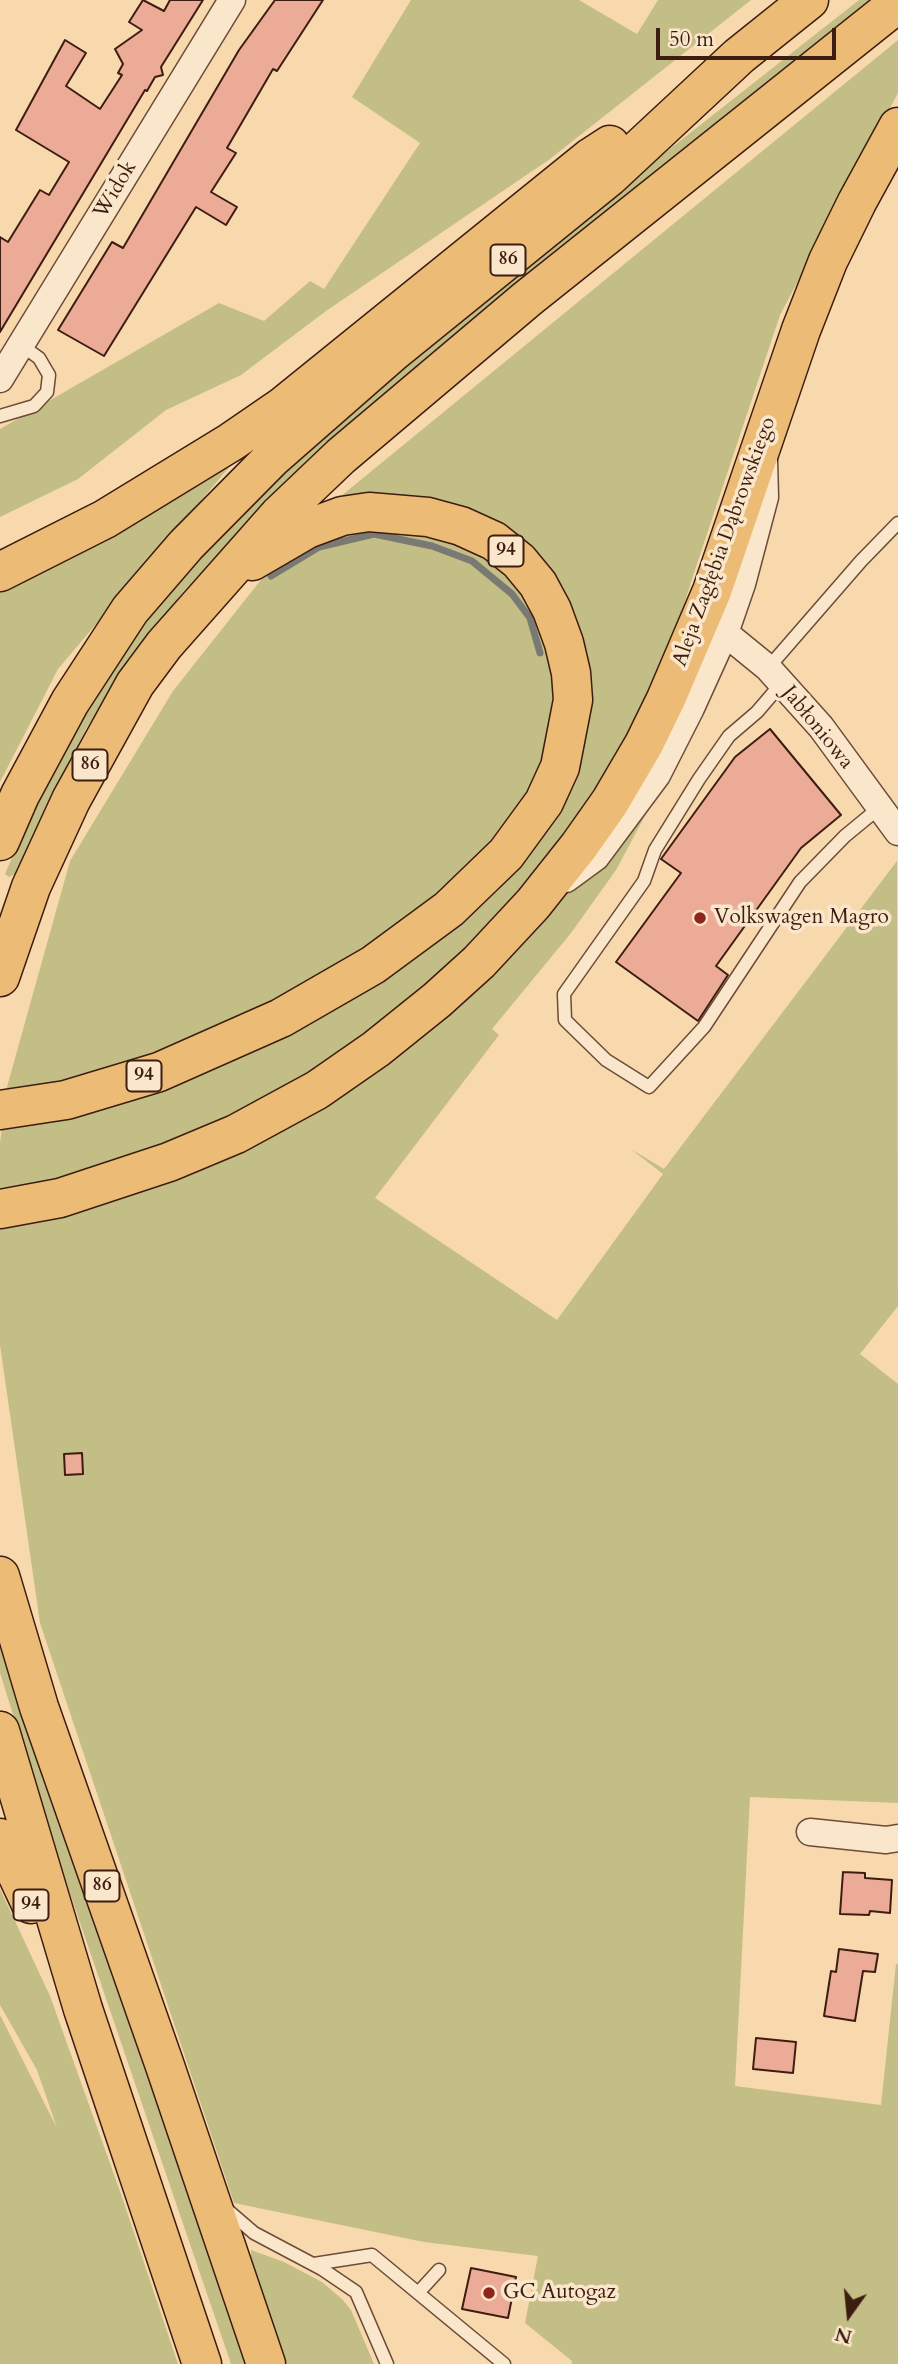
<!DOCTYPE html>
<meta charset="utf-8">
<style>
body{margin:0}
#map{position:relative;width:898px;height:2364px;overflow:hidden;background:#f8d9ad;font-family:Cardo,serif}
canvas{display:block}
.north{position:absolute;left:814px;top:2280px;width:70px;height:70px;-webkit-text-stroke:5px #fae6ca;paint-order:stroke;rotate:195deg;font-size:19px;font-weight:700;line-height:28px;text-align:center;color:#3d1d11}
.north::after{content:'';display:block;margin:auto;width:24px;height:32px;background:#3d1d11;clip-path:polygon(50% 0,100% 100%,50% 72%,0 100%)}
.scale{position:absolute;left:656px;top:28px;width:180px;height:32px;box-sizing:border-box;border:4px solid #3d1d11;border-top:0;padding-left:9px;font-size:21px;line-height:24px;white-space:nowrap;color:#3d1d11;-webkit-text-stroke:5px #fae6ca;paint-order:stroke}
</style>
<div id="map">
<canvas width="898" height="2364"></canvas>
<div class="north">N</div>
<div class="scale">50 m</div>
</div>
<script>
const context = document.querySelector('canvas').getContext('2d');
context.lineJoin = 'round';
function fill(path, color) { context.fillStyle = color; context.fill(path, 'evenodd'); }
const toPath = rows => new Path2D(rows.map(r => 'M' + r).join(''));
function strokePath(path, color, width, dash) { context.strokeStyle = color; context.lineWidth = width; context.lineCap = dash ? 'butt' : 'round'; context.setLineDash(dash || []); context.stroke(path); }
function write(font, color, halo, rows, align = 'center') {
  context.font = font + ' Cardo,serif'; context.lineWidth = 7; context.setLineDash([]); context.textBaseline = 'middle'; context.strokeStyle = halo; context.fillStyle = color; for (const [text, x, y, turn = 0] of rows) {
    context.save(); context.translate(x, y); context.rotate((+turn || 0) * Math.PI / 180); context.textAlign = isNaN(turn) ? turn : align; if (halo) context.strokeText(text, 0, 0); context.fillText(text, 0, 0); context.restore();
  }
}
fill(toPath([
 [411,0,579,0,637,34,658,0,751,0,550,159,326,311,241,375,166,410,78,479,0,517,0,429,219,303,264,321,310,281,324,289,420,143,352,97],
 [859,0,876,0,269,501,183,592,126,667,87,727,44,810,17,873,9,877,5,874,46,777,123,647,229,524,267,485,544,248],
 [898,40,898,93,780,315,695,570,669,652,663,782,616,870,571,933,492,1029,499,1035,375,1198,557,1320,663,1174,631,1149,664,1169,897,861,898,1306,860,1354,898,1384,898,1803,750,1797,735,2086,881,2105,896,1964,898,1964,898,2364,572,2364,572,2361,525,2323,538,2256,424,2242,234,2203,40,1623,0,1345,0,1143,7,1087,70,861,173,691,302,528],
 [231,465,58,669,0,782,0,591,74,555],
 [0,1626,247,2364,231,2364,62,1870,0,1673],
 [0,1889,50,1996,121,2194,178,2364,0,2364,0,2015,57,2128,37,2070,0,2005],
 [251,2250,284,2262,322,2282,342,2299,351,2310,374,2364,287,2364,251,2260]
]), '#c2be86');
strokePath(toPath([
 [271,576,319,547,374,534,432,546,472,561,512,594,530,618,540,653]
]), '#7a7974', 7);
const building = toPath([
 [143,0,164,11,170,0,203,0,161,67,163,75,155,77,147,91,145,90,0,332,0,237,8,242,40,190,49,195,69,162,16,130,65,40,86,53,66,86,100,109,122,75,118,73,123,64,115,49,142,30,129,22,143,0],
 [275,0,323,0,277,71,273,69,227,148,236,153,211,192,237,207,226,225,196,207,104,356,58,330,112,242,123,248,239,50,275,0],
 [770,729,841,815,801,848,716,966,728,975,698,1021,616,962,681,873,661,859,735,757,770,729],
 [82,1453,83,1474,65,1475,64,1454,82,1453],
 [843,1872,865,1873,865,1878,892,1880,890,1913,870,1911,869,1915,840,1914,843,1872],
 [839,1949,878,1954,875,1972,863,1971,855,2021,824,2016,831,1971,836,1972,839,1949],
 [756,2038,796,2042,793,2073,753,2069,756,2038],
 [471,2268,516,2277,508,2318,462,2309,471,2268]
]);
fill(building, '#ebab96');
strokePath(building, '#3d1d11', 2);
const lane = toPath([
 [0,416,34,406,47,392,49,375,39,358,21,345],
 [768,668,861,561,898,523],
 [781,684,757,712,729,736,699,779,655,850,644,881,564,994,565,1020,606,1060,649,1087,704,1027,800,882,845,836,879,808],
 [225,2208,254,2233,322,2269,356,2292,387,2364],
 [314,2264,372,2255,504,2364],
 [418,2293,439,2270]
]);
const street = toPath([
 [0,379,232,0],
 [725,633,768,668,821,727,898,832],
 [566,879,596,857,657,775,691,708,725,633,742,584,765,497,764,460],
 [810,1832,886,1840,898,1838]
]);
const primary = toPath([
 [0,572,105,519,231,442,282,407,590,158,610,145],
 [0,841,20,795,70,702,130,610,186,545,272,458,393,352,609,177,739,56,809,0],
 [0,977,31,887,71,800,135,684,164,645,279,515,341,456,527,299,898,3],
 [0,1110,66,1100,159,1072,281,1018,373,965,449,909,506,854,544,802,560,767,573,700,571,673,564,643,552,610,538,584,519,561,494,541,461,526,428,517,369,512,342,516,307,529,252,561],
 [0,1209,60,1198,169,1162,236,1134,317,1090,376,1049,437,1000,479,962,533,904,579,846,610,802,644,744,666,699,712,591,801,330,828,261,857,202,898,127],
 [0,1576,39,1707,165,2066,266,2364],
 [0,1731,83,2009,202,2364],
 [0,1838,31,1904]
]);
strokePath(lane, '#6c4c38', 15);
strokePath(street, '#6c4c38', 29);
strokePath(primary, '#3d1d11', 41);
strokePath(lane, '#fae6ca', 12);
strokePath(street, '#fae6ca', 26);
strokePath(primary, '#ecbc76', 38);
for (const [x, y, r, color] of [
 [700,918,7,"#8f2418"],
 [489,2293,7,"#8f2418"]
]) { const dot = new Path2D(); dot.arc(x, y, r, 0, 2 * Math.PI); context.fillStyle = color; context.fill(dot); strokePath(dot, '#fae6ca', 2.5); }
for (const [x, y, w] of [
 [508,260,35],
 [506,551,35],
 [90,765,35],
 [144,1076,35],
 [102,1886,35],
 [31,1905,35]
]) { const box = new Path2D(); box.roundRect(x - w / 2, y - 15.5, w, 31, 5); context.fillStyle = '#fae6ca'; context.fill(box); strokePath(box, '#3d1d11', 2); }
write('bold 19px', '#3d1d11', null, [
 ["86",508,260],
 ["94",506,551],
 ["86",90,765],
 ["94",144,1076],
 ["86",102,1886],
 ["94",31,1905]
]);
write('21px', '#3d1d11', '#fae6ca', [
 ["Widok",116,190,-59],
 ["Aleja Zagłębia Dąbrowskiego",725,542,-70],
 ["Jabłoniowa",817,728,51]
]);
write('21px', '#3d1d11', '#fae6ca', [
 ["Volkswagen Magro",714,918],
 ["GC Autogaz",503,2293]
], 'left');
</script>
